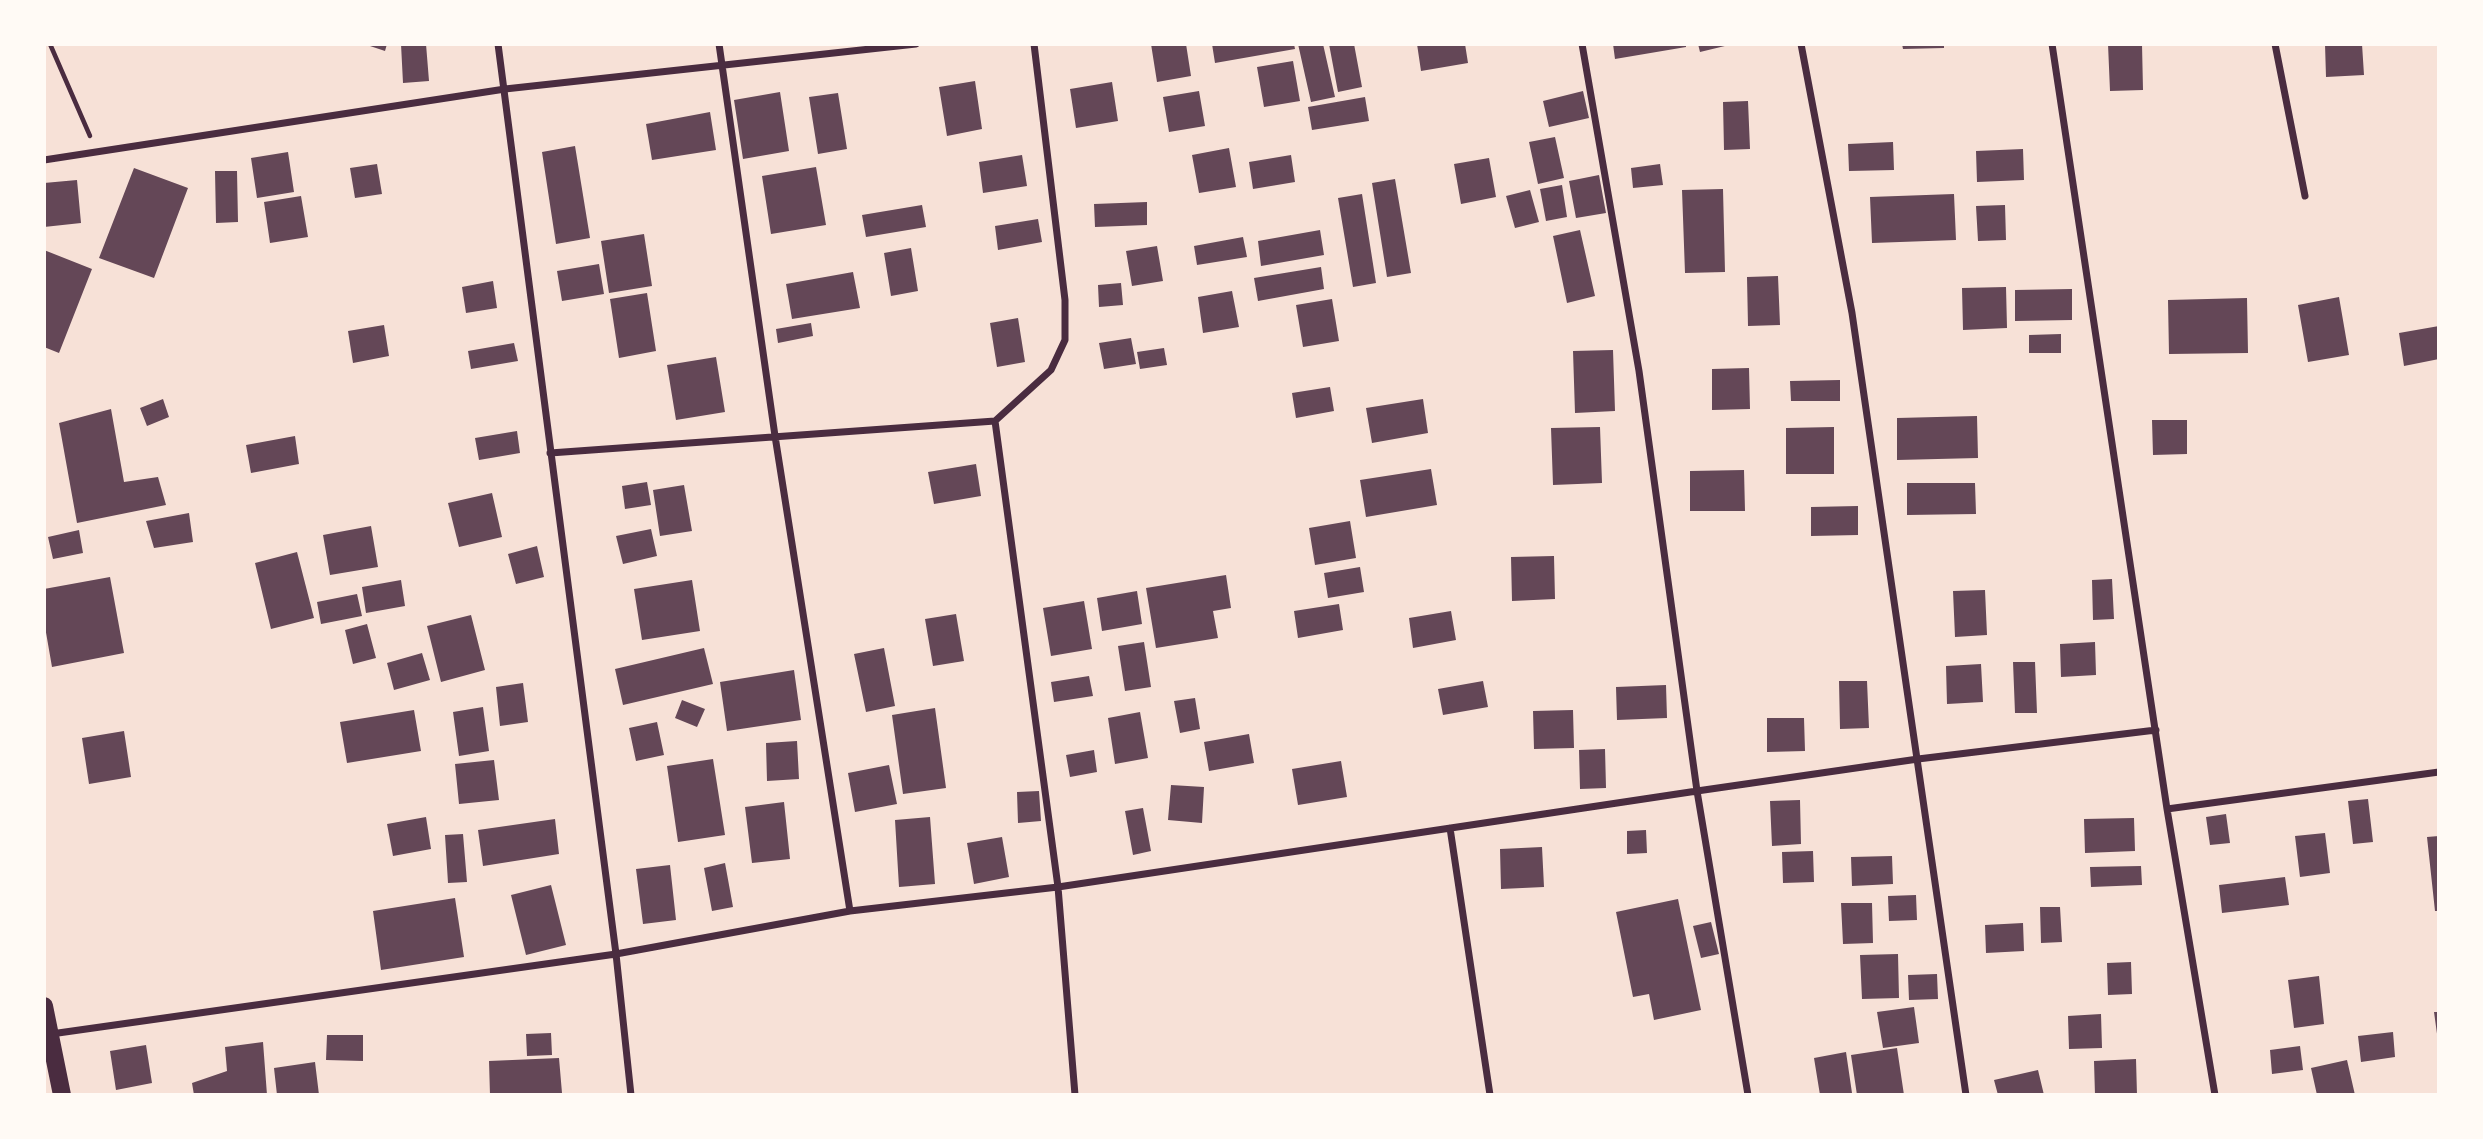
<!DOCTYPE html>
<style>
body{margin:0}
#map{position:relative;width:2483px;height:1139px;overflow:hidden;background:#f7e1d7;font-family:"Fira Sans Condensed",sans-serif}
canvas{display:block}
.frame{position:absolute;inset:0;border:46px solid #fffaf5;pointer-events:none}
</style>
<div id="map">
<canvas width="2483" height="1139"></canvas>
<div class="frame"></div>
</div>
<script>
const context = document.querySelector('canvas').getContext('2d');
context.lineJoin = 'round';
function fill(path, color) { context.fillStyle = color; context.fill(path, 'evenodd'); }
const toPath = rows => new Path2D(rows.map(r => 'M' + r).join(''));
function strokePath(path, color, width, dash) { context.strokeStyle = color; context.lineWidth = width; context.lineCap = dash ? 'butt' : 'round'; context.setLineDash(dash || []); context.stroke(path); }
fill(toPath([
 [364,44,387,44,385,51],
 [401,44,426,44,429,81,403,83],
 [1151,44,1186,44,1191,76,1157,82],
 [1212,44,1294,44,1295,49,1215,63],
 [1298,44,1323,44,1335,97,1311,102],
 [1329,44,1354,44,1362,87,1338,92],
 [1417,44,1465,44,1468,63,1421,71],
 [1613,44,1686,44,1686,47,1615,59],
 [1698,44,1729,44,1729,45,1700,52],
 [1902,44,1944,44,1944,48,1903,49],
 [2108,44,2142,44,2143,90,2110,91],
 [2325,44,2362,44,2364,75,2326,77],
 [1293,61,1300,101,1264,107,1257,67],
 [975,81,982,129,947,136,939,87],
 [1112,82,1118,121,1076,128,1070,89],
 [1199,91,1205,126,1169,132,1163,97],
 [1583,91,1589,118,1549,127,1543,101],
 [780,92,789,151,743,159,734,100],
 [838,93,847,149,818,154,809,97],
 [1365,97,1369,121,1312,130,1308,107],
 [1748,101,1750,149,1724,150,1723,102],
 [710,112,716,150,652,160,646,124],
 [1555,137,1564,178,1538,184,1529,142],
 [1893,142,1894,170,1849,171,1848,144],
 [575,146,590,238,556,244,542,152],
 [1229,148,1236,187,1199,193,1192,155],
 [2023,149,2024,180,1977,182,1976,151],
 [288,152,294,192,257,198,251,158],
 [1022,155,1027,186,983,193,979,162],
 [1291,155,1295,182,1253,189,1249,162],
 [1489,158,1496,197,1461,204,1454,164],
 [377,164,382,194,355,198,350,168],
 [1660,164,1663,185,1633,188,1631,168],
 [816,167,826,225,771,234,762,176],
 [134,168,188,188,154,278,99,258],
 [215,171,237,171,238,222,216,223],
 [1599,175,1606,213,1576,218,1569,181],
 [1395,179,1411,273,1387,277,1372,183],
 [77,180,81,223,44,227,44,183],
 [1562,185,1567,217,1546,221,1540,189],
 [1723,189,1725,272,1685,273,1682,190],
 [1530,190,1539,222,1515,228,1506,196],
 [1362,194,1376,283,1353,287,1338,198],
 [1954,194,1956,240,1872,243,1870,197],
 [301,196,308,237,270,243,264,202],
 [1147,202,1147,225,1095,227,1094,204],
 [922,205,926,227,866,237,862,215],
 [2005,205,2006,240,1978,241,1976,206],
 [1038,219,1042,242,998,250,995,226],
 [1320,230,1324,255,1261,266,1258,241],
 [1580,230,1595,296,1567,303,1553,236],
 [644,234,652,286,609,293,601,241],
 [1243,237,1247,257,1197,265,1194,246],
 [1157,246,1163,281,1132,286,1126,251],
 [911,248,918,291,891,296,884,253],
 [44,250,92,269,59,353,44,347],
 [599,264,604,294,562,301,557,271],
 [1321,267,1324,289,1258,301,1254,278],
 [853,272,860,308,792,319,786,284],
 [1778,276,1780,325,1748,326,1747,277],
 [493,281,497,308,466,313,462,287],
 [1121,283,1123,305,1099,307,1098,285],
 [2006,287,2007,328,1963,330,1962,288],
 [2072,289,2072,320,2015,321,2015,290],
 [1232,291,1239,327,1203,333,1198,297],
 [647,293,656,351,619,358,610,299],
 [2339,297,2349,355,2308,362,2298,305],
 [2247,298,2248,353,2169,354,2168,300],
 [1332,299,1339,341,1303,347,1296,305],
 [1018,318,1025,362,997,367,990,323],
 [811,323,813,336,778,343,776,329],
 [384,325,389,356,353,363,348,331],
 [2439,326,2439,359,2404,366,2399,333],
 [2061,334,2061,353,2029,353,2029,335],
 [1131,338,1136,364,1104,369,1099,343],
 [514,343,518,361,471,369,468,351],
 [1164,348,1167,365,1140,369,1137,352],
 [1613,350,1615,411,1575,413,1573,351],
 [716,357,725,412,676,420,667,365],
 [1749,368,1750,409,1712,410,1712,369],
 [1840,380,1840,401,1791,401,1790,381],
 [1330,387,1334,411,1296,418,1292,393],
 [163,399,169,417,147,426,140,408],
 [1423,399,1428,433,1372,443,1366,408],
 [111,409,124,482,158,477,166,505,77,523,59,423],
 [1977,416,1978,458,1897,460,1897,418],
 [2152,420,2187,420,2187,454,2153,455],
 [1600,427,1602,483,1553,485,1551,428],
 [1834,427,1834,474,1786,474,1786,428],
 [517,431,520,453,479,460,475,438],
 [295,436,299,464,251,473,246,445],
 [976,464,981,496,934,504,928,472],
 [1431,469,1437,505,1366,517,1360,480],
 [1744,470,1745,511,1690,511,1690,471],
 [647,482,651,505,625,509,622,486],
 [1907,483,1975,483,1976,514,1907,515],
 [684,485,692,531,660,536,653,490],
 [492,493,502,537,459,547,448,503],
 [1858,506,1858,535,1811,536,1811,507],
 [189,513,193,542,154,548,146,521],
 [1350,521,1356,558,1315,565,1309,528],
 [371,526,378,567,330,575,323,535],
 [651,529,657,556,623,564,616,536],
 [79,530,83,553,53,559,48,537],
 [537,546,544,577,516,584,508,554],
 [297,552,314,618,271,629,255,563],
 [1554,556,1555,599,1512,601,1511,557],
 [1360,567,1364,592,1328,598,1324,573],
 [1226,575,1231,608,1213,611,1218,638,1156,648,1146,588],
 [110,577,124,653,52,667,44,621,44,589],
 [2112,579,2114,619,2093,620,2092,580],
 [401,580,405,606,366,613,362,587],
 [692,580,700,631,642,640,634,589],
 [1985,590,1987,635,1955,637,1953,591],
 [1137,591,1142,624,1102,631,1097,598],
 [357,594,362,616,321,624,317,602],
 [1084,601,1092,649,1051,656,1043,608],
 [1339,604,1343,630,1298,638,1294,611],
 [1451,611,1456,640,1413,648,1409,618],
 [956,614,964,661,933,666,925,619],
 [471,615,485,670,441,682,427,626],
 [367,624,376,658,353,664,345,630],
 [1144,642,1151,687,1125,691,1118,646],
 [2095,642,2096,675,2061,677,2060,644],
 [704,648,713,684,623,705,615,669],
 [884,648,895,706,866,712,854,654],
 [422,653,430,680,394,690,387,663],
 [2013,662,2035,662,2037,713,2015,713],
 [1981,664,1983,702,1947,704,1946,666],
 [794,670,801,720,727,731,720,682],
 [1089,676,1093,696,1054,702,1051,682],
 [1483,681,1488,707,1443,715,1438,689],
 [1839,681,1867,681,1869,728,1840,729],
 [523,683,528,722,500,726,496,687],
 [1666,685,1667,718,1617,720,1616,687],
 [1195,698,1200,729,1180,733,1174,701],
 [682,700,705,709,697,727,675,718],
 [483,707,489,751,459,756,453,712],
 [935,708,946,788,903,794,892,715],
 [414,710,421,751,347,763,340,722],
 [1573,710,1574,748,1534,749,1533,711],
 [1140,712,1148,758,1115,764,1108,718],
 [1767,718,1804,718,1805,751,1767,752],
 [657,722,664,755,636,761,629,728],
 [124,731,131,777,89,784,82,738],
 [1249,734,1254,763,1209,771,1204,742],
 [797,741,799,779,767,781,766,743],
 [1605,749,1606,788,1580,789,1579,750],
 [1094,750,1097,772,1070,777,1066,755],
 [713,759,725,835,678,842,667,766],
 [494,760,499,800,459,804,455,764],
 [1341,761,1347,797,1298,805,1292,769],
 [889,765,897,804,855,812,848,773],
 [1171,785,1204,787,1202,823,1168,820],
 [1039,791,1041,821,1018,823,1017,792],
 [2368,799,2373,842,2353,844,2348,801],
 [1800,800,1801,844,1772,846,1770,801],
 [784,802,790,859,752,863,745,807],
 [1143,808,1151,851,1133,855,1125,811],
 [2226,814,2230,843,2210,845,2206,817],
 [426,817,431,849,393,856,387,824],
 [930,817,935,884,899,887,895,820],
 [2134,818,2135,851,2085,853,2084,819],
 [555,819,559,854,483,866,478,830],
 [1646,830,1647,853,1627,854,1627,831],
 [2325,833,2330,873,2300,877,2295,836],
 [463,834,467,882,448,883,445,835],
 [2439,836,2439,911,2435,911,2427,837],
 [1002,837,1009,877,974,884,967,843],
 [1542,847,1544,887,1501,889,1500,849],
 [1813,851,1814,882,1783,883,1782,852],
 [1892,856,1893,884,1852,886,1851,857],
 [725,863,733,907,712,911,704,868],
 [670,865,676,920,643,924,636,869],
 [2141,866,2142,885,2091,887,2090,867],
 [2285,877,2289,905,2222,913,2219,885],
 [551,885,566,945,526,955,511,895],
 [1916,895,1917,920,1889,921,1888,896],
 [455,898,464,957,381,970,373,911],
 [1678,899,1701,1010,1654,1020,1649,994,1633,997,1616,912],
 [1841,903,1872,903,1873,943,1843,944],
 [2040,907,2060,907,2062,942,2041,943],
 [1711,922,1719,954,1701,958,1693,926],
 [2023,923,2024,951,1986,953,1985,925],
 [1898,954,1899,998,1862,999,1860,955],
 [2131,962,2132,994,2108,995,2107,963],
 [1937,974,1938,999,1909,1000,1908,975],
 [2319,976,2324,1024,2294,1028,2288,980],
 [1914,1007,1919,1043,1883,1048,1877,1012],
 [2434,1012,2439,1012,2439,1041,2438,1041],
 [2101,1014,2102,1048,2069,1049,2068,1016],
 [2393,1032,2395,1057,2361,1062,2358,1036],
 [551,1033,552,1055,527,1056,526,1034],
 [327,1035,363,1035,363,1061,326,1060],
 [263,1042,267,1095,194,1095,192,1083,227,1071,225,1047],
 [146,1045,152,1083,116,1090,110,1051],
 [2300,1046,2303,1070,2272,1074,2270,1050],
 [1897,1048,1904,1095,1857,1095,1851,1055],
 [1846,1052,1852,1093,1820,1095,1814,1058],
 [559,1058,562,1093,490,1095,489,1061],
 [2136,1059,2137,1095,2095,1095,2094,1061],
 [2347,1060,2355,1095,2317,1095,2311,1068],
 [315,1062,319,1095,277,1095,274,1068],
 [2038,1070,2044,1095,1998,1095,1994,1080]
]), '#644757');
strokePath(toPath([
 [50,44,90,136]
]), '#4a2c40', 4.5);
strokePath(toPath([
 [498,44,616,954,631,1095],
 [719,44,775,436,850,911],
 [1582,44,1639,371,1697,791,1748,1095],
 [1801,44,1852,313,1966,1095],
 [2052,44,2167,809,2215,1095],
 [2275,44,2305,196],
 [44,160,505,89,916,44],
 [995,421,1058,887,1075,1095],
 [550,453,995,421,1051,370,1065,340,1065,300,1034,44],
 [2167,809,2439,772],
 [1450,828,1490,1095],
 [51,1034,616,954,850,911,1058,887,1697,791,1918,759,2156,730]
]), '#4a2c40', 7);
strokePath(toPath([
 [44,1006,62,1095]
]), '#4a2c40', 18);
</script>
